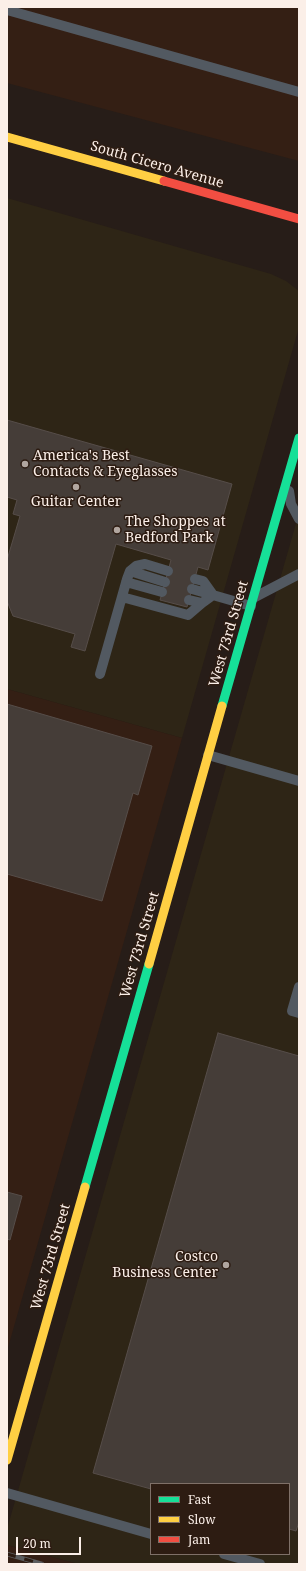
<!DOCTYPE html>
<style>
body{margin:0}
#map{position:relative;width:306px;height:1571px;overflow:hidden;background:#271d18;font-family:"Noto Serif",serif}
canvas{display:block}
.frame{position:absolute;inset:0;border:8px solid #fbefe8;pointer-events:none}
.legend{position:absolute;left:150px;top:1483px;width:140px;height:72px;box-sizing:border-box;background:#2d1c12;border:1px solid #7f7068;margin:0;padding:5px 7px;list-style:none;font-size:12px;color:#fbefe8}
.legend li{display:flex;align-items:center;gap:8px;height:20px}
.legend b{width:20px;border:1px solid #7f7068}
.scale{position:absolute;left:16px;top:1537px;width:65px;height:18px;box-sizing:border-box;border:2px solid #fbefe8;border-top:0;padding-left:5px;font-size:12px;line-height:14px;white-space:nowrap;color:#fbefe8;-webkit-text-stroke:3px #2d1c12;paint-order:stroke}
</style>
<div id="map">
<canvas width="306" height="1571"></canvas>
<div class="frame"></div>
<ul class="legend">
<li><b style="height:5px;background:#16e098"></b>Fast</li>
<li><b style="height:5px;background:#ffcf43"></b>Slow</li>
<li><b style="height:5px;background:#f24e42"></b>Jam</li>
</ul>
<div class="scale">20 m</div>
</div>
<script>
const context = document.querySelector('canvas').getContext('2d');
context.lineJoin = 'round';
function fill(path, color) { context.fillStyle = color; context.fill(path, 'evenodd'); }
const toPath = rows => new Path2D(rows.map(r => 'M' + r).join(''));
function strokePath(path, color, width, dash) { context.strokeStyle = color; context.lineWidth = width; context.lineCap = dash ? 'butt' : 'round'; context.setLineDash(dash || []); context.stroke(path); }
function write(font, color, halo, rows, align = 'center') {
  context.font = font + ' "Noto Serif",serif'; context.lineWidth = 3; context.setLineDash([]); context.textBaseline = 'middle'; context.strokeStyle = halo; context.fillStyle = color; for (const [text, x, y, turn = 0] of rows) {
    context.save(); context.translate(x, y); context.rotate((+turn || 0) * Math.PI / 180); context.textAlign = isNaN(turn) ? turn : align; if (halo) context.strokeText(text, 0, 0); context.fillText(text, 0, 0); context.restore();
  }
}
fill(toPath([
 [7,198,271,274,286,281,299,291,299,327,182,738,7,689],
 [299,513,299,1564,78,1564,7,1545,7,1529],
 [151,1484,289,1484,289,1554,151,1554]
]), '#2e2516');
fill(toPath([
 [7,7,299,7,299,161,7,83],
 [7,689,182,738,7,1351],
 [7,1545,78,1564,7,1564]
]), '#341f14');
const building = toPath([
 [7,420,232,484,208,570,198,567,187,607,160,600,171,560,116,544,85,651,71,647,75,634,13,616,7,601,7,560,20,516,13,514,17,500,7,497,7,420],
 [7,704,152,746,138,795,133,793,102,901,7,874,7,704],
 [218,1033,299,1056,299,1522,296,1531,289,1529,289,1484,151,1484,151,1489,93,1473,218,1033],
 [7,1192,22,1196,10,1240,7,1239,7,1192]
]);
fill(building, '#453d38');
strokePath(building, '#564d49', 1);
strokePath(toPath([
 [7,10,299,92],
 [289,491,291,504,299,519],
 [130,571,165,582],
 [126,582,162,592],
 [192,589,251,606],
 [122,597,188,615,202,603],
 [255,597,299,574],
 [189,600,202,603,213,595,203,581,195,579],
 [100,674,127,579,130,571,136,566,145,564,168,571],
 [208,755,299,781],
 [299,987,292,1011,299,1013],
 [7,1493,151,1534],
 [224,1554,260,1564]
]), '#525961', 10);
strokePath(toPath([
 [222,706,299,438],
 [85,1187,149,964]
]), '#16e098', 9);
strokePath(toPath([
 [7,137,164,181],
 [149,964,222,706],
 [7,1460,85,1187]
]), '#ffcf43', 9);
strokePath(toPath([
 [164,181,299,219]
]), '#f24e42', 9);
const rail = toPath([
 [7,1554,42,1564]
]);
strokePath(rail, '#5c5d5f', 4.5);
strokePath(rail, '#2d1c12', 3, [9]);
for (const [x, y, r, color] of [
 [25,464,4,"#b1a69f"],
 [76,487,4,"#b1a69f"],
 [117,530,4,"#b1a69f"],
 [226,1265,4,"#b1a69f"]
]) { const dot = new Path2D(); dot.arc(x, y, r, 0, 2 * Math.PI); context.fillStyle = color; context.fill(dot); strokePath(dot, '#2d1c12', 1.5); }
write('14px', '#fbefe8', '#2d1c12', [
 ["South Cicero Avenue",157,165,16],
 ["West 73rd Street",229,634,-74],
 ["West 73rd Street",140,945,-74],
 ["West 73rd Street",51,1257,-74]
]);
write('14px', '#fbefe8', '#2d1c12', [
 ["America's Best",33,456],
 ["Contacts & Eyeglasses",33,472],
 ["Guitar Center",76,502,"center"],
 ["The Shoppes at",125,522],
 ["Bedford Park",125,538],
 ["Costco",218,1257,"right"],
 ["Business Center",218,1273,"right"]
], 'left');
</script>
